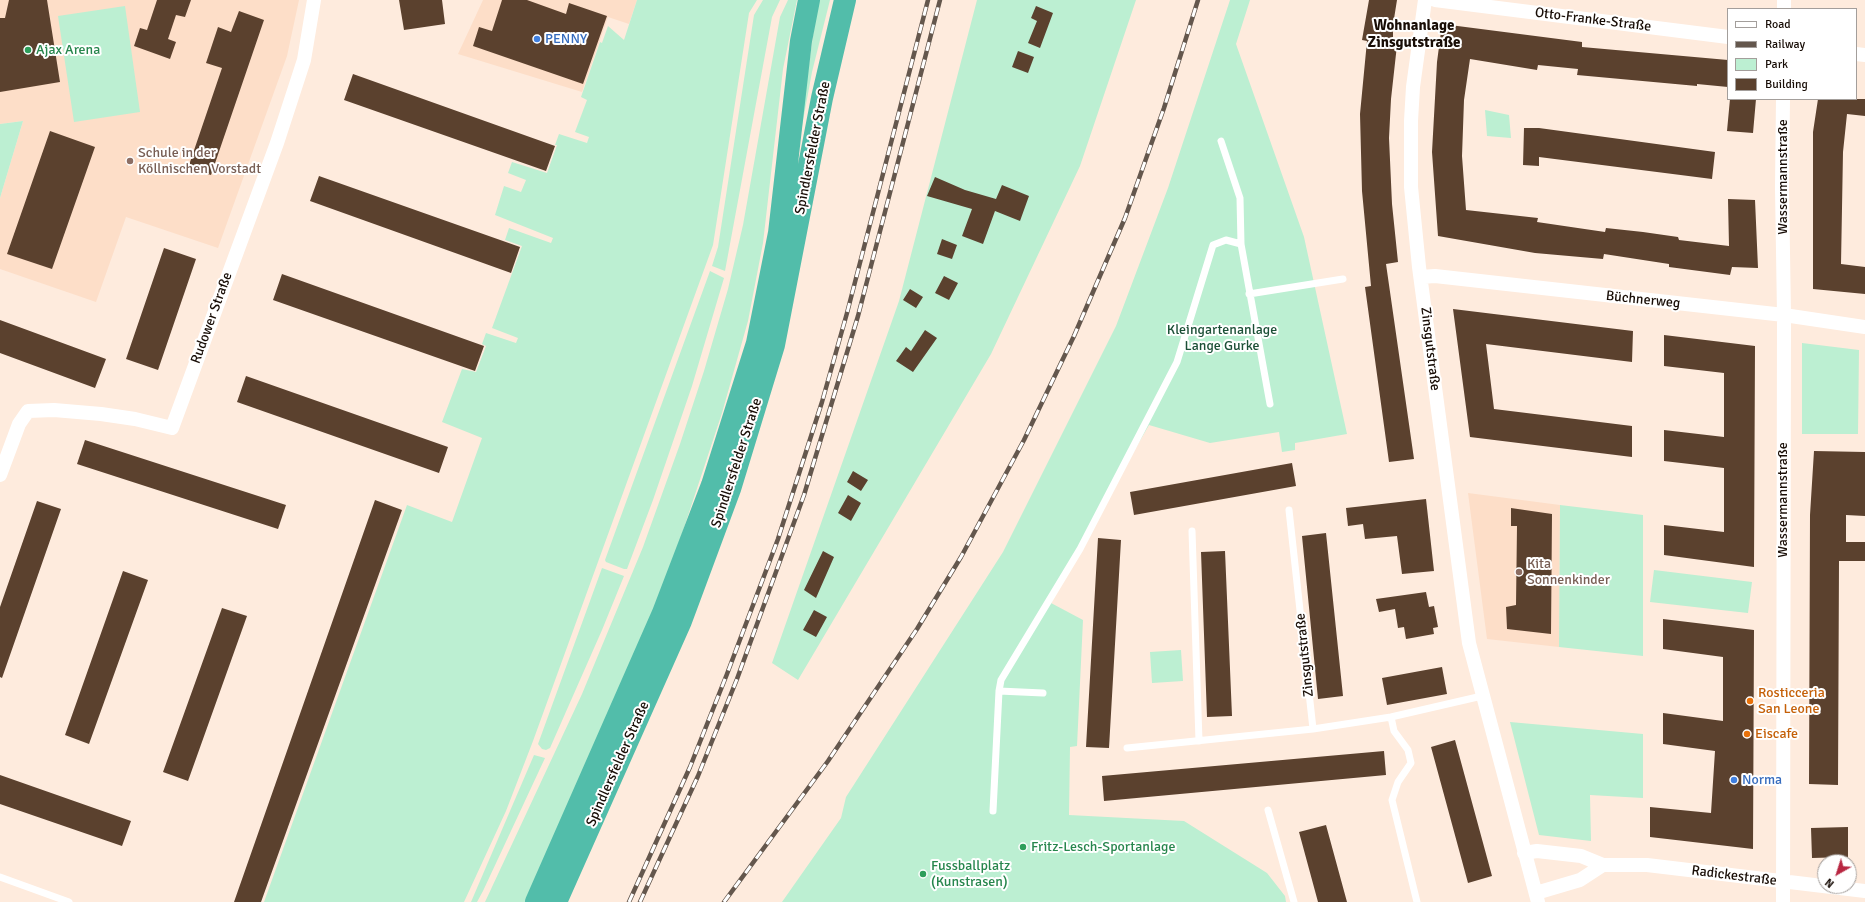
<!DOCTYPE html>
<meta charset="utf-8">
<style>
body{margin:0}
#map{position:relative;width:1865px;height:902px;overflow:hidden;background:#feebdd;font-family:Signika,sans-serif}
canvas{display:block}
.legend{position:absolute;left:1727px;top:8px;width:130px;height:92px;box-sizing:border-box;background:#fff;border:1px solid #a39e9b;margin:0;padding:5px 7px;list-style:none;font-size:12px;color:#180d06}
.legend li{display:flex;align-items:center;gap:8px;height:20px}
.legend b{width:20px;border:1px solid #a39e9b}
.north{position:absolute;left:1817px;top:854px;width:40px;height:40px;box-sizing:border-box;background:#fff;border:1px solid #a39e9b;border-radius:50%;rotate:219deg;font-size:11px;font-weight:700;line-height:16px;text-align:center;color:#180d06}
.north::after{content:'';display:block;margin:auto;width:14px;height:18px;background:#b82641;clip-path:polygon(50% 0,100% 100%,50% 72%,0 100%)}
</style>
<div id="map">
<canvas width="1865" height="902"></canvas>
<ul class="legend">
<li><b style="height:5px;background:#fff"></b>Road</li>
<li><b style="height:5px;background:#64574d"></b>Railway</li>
<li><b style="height:11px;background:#bcefd2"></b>Park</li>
<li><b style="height:11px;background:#5b412e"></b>Building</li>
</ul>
<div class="north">N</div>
</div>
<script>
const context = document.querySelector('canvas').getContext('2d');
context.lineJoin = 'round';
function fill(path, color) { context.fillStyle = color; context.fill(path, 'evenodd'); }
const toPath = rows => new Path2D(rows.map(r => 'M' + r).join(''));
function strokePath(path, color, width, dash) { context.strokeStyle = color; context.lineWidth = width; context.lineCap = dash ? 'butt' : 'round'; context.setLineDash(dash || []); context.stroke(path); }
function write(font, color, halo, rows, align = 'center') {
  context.font = font + ' Signika,sans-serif'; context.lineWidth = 4; context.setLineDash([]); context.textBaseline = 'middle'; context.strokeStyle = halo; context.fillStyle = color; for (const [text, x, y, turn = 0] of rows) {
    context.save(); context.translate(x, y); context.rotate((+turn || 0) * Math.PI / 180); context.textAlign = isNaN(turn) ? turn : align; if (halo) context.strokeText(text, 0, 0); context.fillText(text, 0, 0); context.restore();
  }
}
fill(toPath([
 [0,0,299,0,287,56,218,248,126,217,96,302,0,269,0,198,23,121,0,124],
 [483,0,637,0,629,24,608,17,582,92,458,54],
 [1468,493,1560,505,1559,647,1487,639]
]), '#fddec8');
fill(toPath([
 [637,0,757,0,749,13,713,245,533,741,506,811,464,902,264,902,407,505,452,522,482,438,442,422,462,369,476,372,486,346,482,344,486,333,516,343,518,338,492,328,522,246,505,240,509,228,551,243,553,238,495,215,504,186,521,192,526,180,508,173,512,162,547,173,557,145,555,145,559,134,587,143,589,137,575,132,587,100,581,97,600,42,602,43,608,26,624,40],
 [763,0,780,0,772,17,725,271,712,266,718,247,754,15],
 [788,0,797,0,783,69,763,243,748,321,722,413,666,582,567,814,525,902,485,902,582,694,643,547,680,444,704,371,728,289,743,225,780,17],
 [818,0,830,0,812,72,795,164],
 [977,0,1136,0,1080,166,991,354,798,680,772,663,899,301],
 [1230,0,1250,0,1236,44,1304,237,1347,434,1295,443,1295,450,1282,452,1279,432,1210,443,1149,425,1096,517,1051,603,1083,620,1077,746,1070,747,1069,815,1184,821,1267,873,1285,896,1286,902,782,902,841,818,846,797,1003,552,1116,326,1168,188],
 [125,6,140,112,74,122,58,16],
 [1485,110,1509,115,1511,138,1487,136],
 [23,121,0,198,0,124],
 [710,271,724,278,692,386,653,500,627,569,624,569,606,562,605,560],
 [1802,343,1859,350,1858,434,1802,434],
 [1560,505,1643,515,1643,656,1559,647],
 [602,568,624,576,602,630,550,748,546,750,542,749,538,744],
 [1654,570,1752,582,1748,613,1650,602],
 [1181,650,1183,681,1152,683,1150,652],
 [1510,722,1643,734,1643,798,1590,795,1591,841,1539,835],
 [534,755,545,758,483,891,477,902,471,902]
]), '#bcefd2');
fill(toPath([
 [9,0,47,0,60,82,0,92,0,18,5,18],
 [157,0,191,0,185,17,176,15,168,39,176,42,170,59,134,46,140,28,147,30],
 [399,0,442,0,445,24,404,30],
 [502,0,527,0,566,14,569,3,607,16,583,84,473,46,479,27,492,31],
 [1369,0,1397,0,1393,25,1393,44,1397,45,1391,99,1389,138,1392,204,1398,262,1386,264,1414,459,1389,462,1365,287,1371,286,1362,191,1360,114,1367,41,1362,40],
 [1036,6,1053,13,1040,48,1028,43,1037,21,1031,18],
 [239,11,264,20,211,175,188,168,222,68,206,63,218,27,231,32],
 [1442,24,1582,42,1582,47,1728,60,1728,87,1697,84,1697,86,1577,75,1578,69,1538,65,1537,70,1470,59,1464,100,1462,156,1466,210,1538,218,1537,222,1605,232,1606,228,1643,232,1678,237,1679,240,1729,246,1728,199,1755,200,1758,268,1732,267,1730,275,1669,267,1669,264,1604,254,1603,259,1535,253,1438,236,1432,152,1437,62],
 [1018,51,1034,57,1028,73,1012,67],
 [353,74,555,146,546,171,344,100],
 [1730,99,1756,99,1753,133,1727,131],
 [1818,99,1865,99,1865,116,1847,114,1843,152,1841,264,1865,267,1865,294,1813,289,1813,132],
 [1524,128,1539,128,1715,152,1712,179,1539,157,1539,166,1523,165],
 [50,131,95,147,52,269,7,254],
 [319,176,520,247,511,273,310,201],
 [935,177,965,190,996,199,1002,185,1029,196,1020,221,995,211,983,244,962,236,972,209,927,196],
 [942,239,957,245,952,259,937,254],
 [164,248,196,259,158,370,126,359],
 [282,274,484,346,475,371,273,300],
 [944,276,958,283,949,300,935,293],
 [910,289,923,297,916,308,903,300],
 [1453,309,1633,331,1632,362,1486,344,1494,409,1632,426,1632,457,1470,437],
 [0,320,106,359,95,388,0,353],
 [925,330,937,338,913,372,896,361,906,347,911,351],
 [1664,335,1755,346,1754,567,1664,555,1664,525,1724,532,1724,468,1664,461,1664,430,1724,437,1724,373,1664,366],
 [246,376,448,447,439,473,237,402],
 [85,440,286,505,278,529,77,464],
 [1814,451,1865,452,1865,516,1846,515,1846,542,1865,542,1865,561,1839,561,1838,785,1809,784,1810,515],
 [1292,463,1296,486,1134,515,1130,492],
 [853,471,868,480,861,491,847,482],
 [848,495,861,503,851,521,838,513],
 [1426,499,1434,571,1402,574,1397,536,1365,539,1363,524,1348,526,1346,508],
 [375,500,402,510,261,902,234,902],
 [37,501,61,509,2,678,0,677,0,607],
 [1511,508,1552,514,1551,634,1507,629,1506,607,1516,605,1517,526,1511,526],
 [1326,533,1343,696,1318,699,1302,536],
 [1098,538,1121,540,1109,748,1086,747],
 [823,551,834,557,816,598,804,590],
 [1225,551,1232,716,1207,717,1201,552],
 [123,571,148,580,89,744,65,735],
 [1426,592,1428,602,1398,608,1428,602,1429,607,1434,606,1438,627,1433,628,1434,634,1406,639,1404,627,1398,628,1395,609,1379,612,1376,599],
 [222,608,247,616,188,781,163,772],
 [814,610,827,617,816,637,803,630],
 [1663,619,1754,630,1753,849,1650,837,1650,807,1711,813,1715,751,1663,744,1663,713,1723,721,1723,657,1663,649],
 [1442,667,1447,694,1387,705,1382,678],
 [1455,740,1492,876,1468,883,1431,747],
 [1384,751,1386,775,1104,801,1102,776],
 [0,775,131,821,122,846,0,804],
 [1326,825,1347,902,1318,902,1299,832],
 [1848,827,1848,857,1812,858,1811,828]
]), '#5b412e');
strokePath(toPath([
 [1221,141,1240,198,1241,244,1270,404],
 [1249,294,1343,279],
 [1289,510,1313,729],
 [1192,531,1199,741],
 [999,691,1043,693],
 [1391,717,1394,731,1408,750,1411,763,1398,782,1392,800,1417,902],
 [1127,748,1313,729,1391,717,1482,696],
 [1268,810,1294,902],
 [993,811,999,691,1001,680,1080,549,1177,362,1213,245,1226,240,1241,244],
 [0,877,69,902]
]), '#fff', 7);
strokePath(toPath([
 [1425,0,1413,87,1411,121,1411,187,1419,267,1469,643,1538,902],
 [1435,0,1728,37],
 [1784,0,1784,9],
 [1856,54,1865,55],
 [1421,277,1435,276,1784,315,1865,327],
 [0,475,19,424,28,411,54,410,101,414,135,419,172,428,277,143,304,60,314,0],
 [1524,853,1537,851,1581,856,1603,865,1647,865,1865,891],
 [1536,893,1580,880,1603,865],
 [1783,902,1784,315,1782,188,1783,99]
]), '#fff', 14);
strokePath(toPath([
 [536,902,663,613,712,485,757,343,779,233,801,41,809,0],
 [556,902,681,621,730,489,774,345,822,98,845,0]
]), '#52bdaa', 22);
const rail = toPath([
 [629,902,690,767,727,674,778,539,822,402,847,313,928,0],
 [640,902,698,776,737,679,804,495,858,316,940,0],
 [724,902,828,761,917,629,961,557,1024,440,1074,336,1125,218,1164,108,1198,0]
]);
strokePath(rail, '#64574d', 4.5);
strokePath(rail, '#fff', 3, [9]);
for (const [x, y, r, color] of [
 [537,39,4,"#3f7fe0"],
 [28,50,4,"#2e9e5b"],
 [130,161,4,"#8d6e63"],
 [1519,572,4,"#8d6e63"],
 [1750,701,4,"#e8710a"],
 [1747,734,4,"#e8710a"],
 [1734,780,4,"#3f7fe0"],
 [1023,847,4,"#2e9e5b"],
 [923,874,4,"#2e9e5b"]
]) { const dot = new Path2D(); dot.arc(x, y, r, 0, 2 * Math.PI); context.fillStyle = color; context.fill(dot); strokePath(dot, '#fff', 1.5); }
write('14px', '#180d06', '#fff', [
 ["Otto-Franke-Straße",1593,20,7],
 ["Spindlersfelder Straße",813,148,-79],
 ["Wassermannstraße",1783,177,-90],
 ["Büchnerweg",1643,300,6],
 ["Rudower Straße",212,318,-70],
 ["Zinsgutstraße",1430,349,83],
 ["Spindlersfelder Straße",737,463,-72],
 ["Wassermannstraße",1783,500,-90],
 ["Zinsgutstraße",1305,655,-96],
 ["Spindlersfelder Straße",618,764,-66],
 ["Radickestraße",1734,876,7]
]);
write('14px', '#366cbe', '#fff', [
 ["PENNY",545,39],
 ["Norma",1742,780]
], 'left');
write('14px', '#27864d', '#fff', [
 ["Ajax Arena",36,50],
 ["Fritz-Lesch-Sportanlage",1031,847],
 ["Fussballplatz",931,866],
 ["(Kunstrasen)",931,882]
], 'left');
write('14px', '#785e54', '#fff', [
 ["Schule in der",138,153],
 ["Köllnischen Vorstadt",138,169],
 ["Kita",1527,564],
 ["Sonnenkinder",1527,580]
], 'left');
write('14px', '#1b4f36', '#fff', [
 ["Kleingartenanlage",1222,330],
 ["Lange Gurke",1222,346]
]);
write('14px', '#c56008', '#fff', [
 ["Rosticceria",1758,693],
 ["San Leone",1758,709],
 ["Eiscafe",1755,734]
], 'left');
write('bold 15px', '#180d06', '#fff', [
 ["Wohnanlage",1414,26],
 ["Zinsgutstraße",1414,43]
]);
</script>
